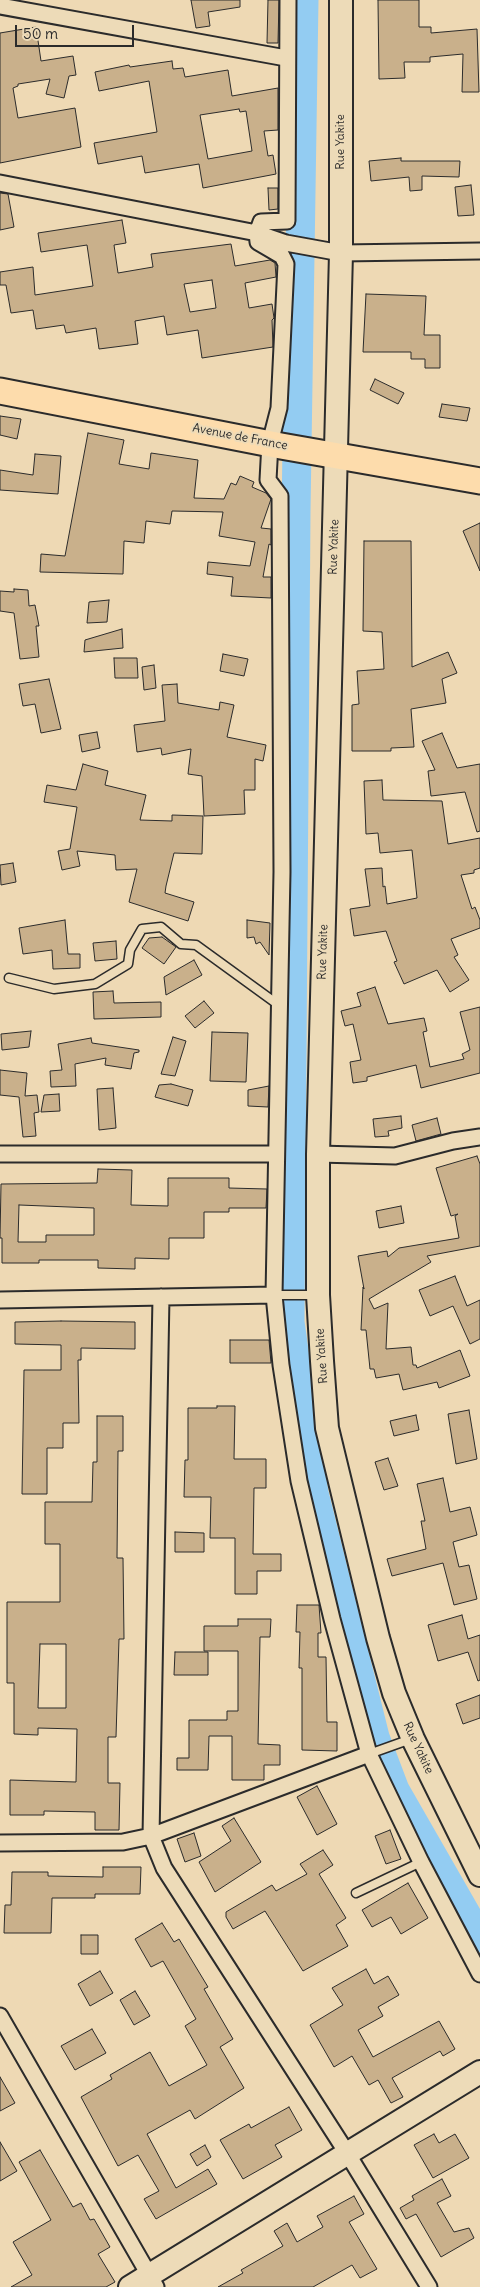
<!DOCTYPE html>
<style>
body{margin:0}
#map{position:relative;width:480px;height:2287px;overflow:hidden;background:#eed9b4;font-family:Delius,sans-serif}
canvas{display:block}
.scale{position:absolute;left:15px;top:25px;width:119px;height:22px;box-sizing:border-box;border:2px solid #2b2b2b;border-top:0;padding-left:6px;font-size:15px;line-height:18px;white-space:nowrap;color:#2b2b2b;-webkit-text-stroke:4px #eddbb8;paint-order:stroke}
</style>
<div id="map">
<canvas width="480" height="2287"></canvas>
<div class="scale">50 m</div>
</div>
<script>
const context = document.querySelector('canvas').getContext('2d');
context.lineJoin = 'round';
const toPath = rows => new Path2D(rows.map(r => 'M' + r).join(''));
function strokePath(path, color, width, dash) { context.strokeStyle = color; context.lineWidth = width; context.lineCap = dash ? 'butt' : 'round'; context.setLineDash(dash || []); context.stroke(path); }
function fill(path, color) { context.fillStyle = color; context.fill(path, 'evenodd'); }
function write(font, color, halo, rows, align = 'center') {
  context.font = font + ' Delius,sans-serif'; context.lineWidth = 4; context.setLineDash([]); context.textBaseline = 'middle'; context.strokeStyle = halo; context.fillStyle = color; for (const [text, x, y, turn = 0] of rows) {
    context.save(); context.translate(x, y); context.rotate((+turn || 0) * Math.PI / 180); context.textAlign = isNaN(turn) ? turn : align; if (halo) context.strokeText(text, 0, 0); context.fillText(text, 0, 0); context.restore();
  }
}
strokePath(toPath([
 [304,0,296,511,290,1322,314,1493,375,1737,395,1790,480,1938]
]), '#93ccf2', 29);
const building = toPath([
 [191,0,240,0,240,7,208,12,210,26,196,28,191,0],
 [268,0,279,0,278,43,267,43,268,0],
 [378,0,419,0,419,27,431,27,431,33,477,29,479,92,462,92,463,54,430,57,430,62,404,62,405,78,379,79,378,0],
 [36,27,41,61,73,56,76,75,69,76,64,98,46,94,50,79,18,84,18,86,13,88,18,118,75,108,81,147,0,163,0,33,36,27],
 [172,61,173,69,183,68,185,77,228,70,232,96,278,88,278,130,264,131,268,156,273,155,276,174,203,188,199,164,145,173,142,156,98,164,94,143,157,132,149,81,99,91,95,72,129,65,130,67,172,61],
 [239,109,240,112,246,111,252,151,208,159,200,115,239,109],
 [401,158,401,161,460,161,459,177,422,176,422,190,410,191,409,177,371,181,369,161,401,158],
 [471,185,474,215,458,216,455,187,471,185],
 [268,188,278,188,278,209,269,210,268,188],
 [0,193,8,194,14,227,0,230,0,193],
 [122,220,126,243,114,245,118,273,153,267,151,254,231,244,235,266,270,260,275,263,276,277,245,283,249,308,272,304,274,318,272,320,273,347,202,358,198,330,167,335,164,316,135,321,138,344,99,349,96,328,66,333,64,325,36,329,33,310,11,313,6,285,0,285,0,272,33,267,35,295,93,286,87,245,41,252,38,233,122,220],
 [212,280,216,308,190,312,184,284,212,280],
 [366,294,426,296,424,335,440,335,440,368,425,368,425,359,411,359,411,352,363,352,366,294],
 [375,379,404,393,398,404,370,390,375,379],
 [442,404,470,408,467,421,439,417,442,404],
 [0,416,21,419,17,439,0,435,0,416],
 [88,433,124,440,119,464,149,469,151,453,198,460,194,498,224,499,231,483,236,485,240,476,254,482,252,487,266,493,271,499,261,528,271,529,271,545,269,544,263,577,271,577,271,598,231,596,233,577,207,574,208,562,250,566,255,542,219,536,223,512,172,511,170,524,146,521,144,543,124,541,123,574,40,572,41,554,65,556,88,433],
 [35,454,61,456,58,494,0,490,0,470,33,475,35,454],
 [480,523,480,571,463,531,480,523],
 [364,541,411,541,412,667,448,652,457,673,442,679,446,703,411,709,414,747,391,748,391,751,352,751,352,705,359,704,357,671,384,669,382,632,363,631,364,541],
 [14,589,28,590,29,606,35,605,39,626,36,626,39,657,20,659,14,613,0,611,0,591,14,592,14,589],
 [109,600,107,622,87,623,89,602,109,600],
 [122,629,123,648,84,652,85,640,122,629],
 [223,654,248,659,244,676,220,671,223,654],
 [114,658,137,658,138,678,115,678,114,658],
 [154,665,156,688,144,690,142,667,154,665],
 [49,679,61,729,41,733,35,704,23,706,19,684,49,679],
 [177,684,178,703,219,710,220,702,234,705,227,737,266,745,263,761,255,759,255,790,244,790,245,814,204,816,202,776,188,774,191,749,162,755,161,748,137,752,134,725,165,721,162,685,177,684],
 [97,732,100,748,82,752,79,735,97,732],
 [442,733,457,768,480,764,480,831,477,832,465,792,431,796,428,771,435,770,422,741,442,733],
 [83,764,108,771,105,785,146,795,140,820,172,821,172,815,203,816,202,854,174,853,166,886,165,893,194,902,188,921,129,902,137,869,116,870,115,855,77,851,80,866,62,870,58,851,70,849,77,807,44,802,47,785,76,790,83,764],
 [382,780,383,800,442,801,448,844,480,838,480,868,474,870,474,873,461,875,472,909,475,907,480,920,480,928,451,939,458,955,454,957,469,980,450,992,437,970,404,984,394,962,397,961,386,931,354,936,350,909,370,906,365,869,382,868,383,887,385,886,387,904,417,898,412,850,380,853,378,833,366,834,364,781,382,780],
 [13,863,16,882,1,885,0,865,13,863],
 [65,920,68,954,80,954,80,968,53,969,52,950,23,954,19,928,65,920],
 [247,920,270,923,269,955,260,942,256,944,254,937,247,938,247,920],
 [162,937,176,947,164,964,142,948,149,938,162,937],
 [116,941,117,959,95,961,93,943,116,941],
 [194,960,202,975,166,995,164,977,194,960],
 [375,987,388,1024,424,1018,427,1031,423,1032,430,1067,464,1059,462,1054,470,1050,460,1012,480,1007,480,1073,421,1088,416,1065,367,1077,367,1081,353,1083,350,1062,361,1060,353,1024,345,1026,341,1011,361,1006,357,993,375,987],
 [113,991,114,1003,161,1002,161,1017,94,1019,93,992,113,991],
 [204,1001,214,1013,195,1028,185,1016,204,1001],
 [31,1031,29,1047,2,1050,1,1034,31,1031],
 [212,1032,248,1033,246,1082,210,1081,212,1032],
 [173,1037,186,1041,175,1076,161,1074,173,1037],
 [91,1038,92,1043,139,1050,139,1052,134,1053,131,1069,105,1065,106,1058,75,1064,76,1086,51,1087,50,1071,62,1070,58,1044,91,1038],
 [0,1070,27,1073,25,1096,37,1095,39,1112,34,1113,36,1136,23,1137,19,1097,0,1095,0,1070],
 [171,1084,193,1090,188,1106,155,1097,159,1085,171,1084],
 [269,1086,268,1107,248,1106,248,1090,269,1086],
 [113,1088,116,1128,99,1130,97,1089,113,1088],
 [59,1094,60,1111,41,1112,44,1095,59,1094],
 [401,1116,402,1128,388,1131,389,1136,375,1137,373,1119,401,1116],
 [437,1118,441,1134,416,1141,412,1125,437,1118],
 [477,1156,480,1164,480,1246,427,1256,431,1262,369,1299,374,1309,388,1303,386,1349,411,1347,413,1365,416,1365,417,1368,460,1350,470,1376,439,1388,437,1382,403,1390,399,1374,376,1378,374,1369,370,1369,366,1330,361,1330,363,1287,364,1289,358,1256,387,1251,388,1257,399,1248,459,1238,455,1216,458,1214,451,1216,436,1168,477,1156],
 [98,1169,132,1170,131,1205,168,1206,168,1178,229,1178,229,1188,267,1189,266,1208,229,1208,229,1212,204,1212,204,1238,169,1238,169,1259,135,1258,135,1269,98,1268,98,1260,39,1260,39,1263,2,1263,2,1238,0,1238,1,1184,97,1183,98,1169],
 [19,1205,94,1208,94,1235,46,1235,46,1242,18,1242,19,1205],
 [401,1206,404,1223,379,1228,376,1211,401,1206],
 [455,1276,467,1306,480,1300,480,1339,470,1344,453,1306,430,1316,419,1290,455,1276],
 [61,1321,135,1322,135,1349,81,1348,81,1360,78,1360,79,1423,63,1423,63,1448,47,1448,47,1494,22,1494,24,1370,61,1370,61,1345,15,1344,15,1322,61,1321],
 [230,1340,269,1340,271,1363,230,1363,230,1340],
 [217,1406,235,1406,234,1459,266,1459,266,1488,254,1488,253,1554,281,1554,281,1571,257,1571,257,1594,235,1594,235,1538,210,1538,211,1497,184,1497,185,1460,188,1460,188,1408,217,1408,217,1406],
 [469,1410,477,1459,456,1464,448,1414,469,1410],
 [416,1415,419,1430,394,1436,390,1421,416,1415],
 [97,1416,123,1416,123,1451,118,1451,117,1558,123,1558,124,1639,119,1639,116,1737,108,1737,108,1783,120,1783,119,1830,95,1830,95,1812,44,1811,44,1815,10,1815,10,1780,76,1782,77,1729,38,1728,38,1735,14,1734,14,1683,7,1683,7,1602,60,1602,60,1544,45,1544,45,1502,92,1502,93,1462,97,1462,97,1416],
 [40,1644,66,1644,66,1708,38,1708,40,1644],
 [388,1458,398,1486,384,1490,375,1462,388,1458],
 [443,1478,450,1512,470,1507,477,1535,453,1542,459,1567,469,1565,477,1599,454,1605,443,1563,392,1576,387,1559,426,1549,421,1521,425,1521,417,1484,443,1478],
 [175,1532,204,1533,204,1552,175,1552,175,1532],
 [297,1605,319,1605,321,1633,318,1633,318,1657,326,1657,327,1722,337,1722,337,1751,302,1750,302,1668,299,1668,300,1632,296,1632,297,1605],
 [462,1615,468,1639,480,1635,480,1680,478,1681,468,1652,438,1661,428,1625,462,1615],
 [238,1619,271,1619,270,1637,260,1637,258,1744,280,1745,280,1765,264,1765,264,1780,232,1780,232,1736,209,1736,208,1770,177,1770,177,1758,189,1758,189,1720,227,1720,227,1711,238,1711,238,1651,204,1651,204,1626,238,1626,238,1619],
 [175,1652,208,1652,208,1675,174,1675,175,1652],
 [480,1695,480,1718,463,1724,456,1704,480,1695],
 [317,1786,337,1824,317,1835,297,1797,317,1786],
 [234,1818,261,1862,215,1892,199,1862,231,1841,222,1826,234,1818],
 [390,1830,401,1859,386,1864,375,1836,390,1830],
 [194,1833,201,1856,185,1862,177,1839,194,1833],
 [323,1850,333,1865,319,1874,346,1918,336,1925,348,1946,303,1971,265,1911,233,1929,226,1917,226,1912,272,1885,276,1891,307,1874,300,1864,323,1850],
 [103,1867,141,1867,140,1894,95,1894,95,1898,52,1898,51,1933,4,1933,5,1905,11,1905,12,1872,48,1872,48,1876,103,1877,103,1867],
 [408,1883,428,1918,401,1934,391,1917,372,1927,362,1910,408,1883],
 [162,1923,174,1942,179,1939,208,1987,204,1989,233,2039,220,2047,244,2088,195,2119,190,2110,147,2134,176,2188,208,2169,217,2184,156,2219,144,2199,159,2191,138,2155,118,2166,81,2097,112,2079,110,2075,150,2052,169,2086,207,2065,185,2026,196,2019,163,1961,151,1967,135,1939,162,1923],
 [81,1935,98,1935,98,1954,81,1954,81,1935],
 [366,1969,374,1984,388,1976,399,1995,378,2007,383,2016,358,2030,373,2057,439,2021,455,2049,443,2056,440,2051,392,2078,403,2097,391,2103,378,2080,369,2085,352,2056,334,2067,310,2025,343,2005,332,1988,366,1969],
 [100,1971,113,1993,90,2006,78,1984,100,1971],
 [135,1991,150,2016,134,2025,120,2000,135,1991],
 [92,2029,106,2053,75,2070,61,2046,92,2029],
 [0,2077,15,2103,0,2111,0,2077],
 [289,2107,302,2130,275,2145,282,2157,243,2179,220,2140,249,2124,251,2128,289,2107],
 [434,2134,439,2143,455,2134,469,2158,433,2178,414,2145,434,2134],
 [0,2142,17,2171,0,2181,0,2142],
 [205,2145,211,2157,197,2166,190,2154,205,2145],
 [40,2150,73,2207,81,2203,90,2220,94,2219,110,2247,98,2254,115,2282,106,2287,11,2287,32,2275,13,2242,51,2220,19,2162,40,2150],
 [442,2179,451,2196,437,2203,454,2232,469,2228,474,2238,441,2257,416,2214,406,2219,400,2208,414,2200,412,2196,442,2179],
 [354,2196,364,2214,349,2222,377,2269,360,2278,352,2265,313,2287,218,2287,243,2273,241,2270,283,2246,274,2231,287,2223,297,2242,323,2227,317,2216,354,2196]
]);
fill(building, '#c9b08b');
strokePath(building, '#2b2b2b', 1);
const lane = toPath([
 [9,978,54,989,95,984,128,964,130,950,142,929,161,927,181,944,196,945,280,1006],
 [274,1295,317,1295],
 [369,1754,411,1739],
 [356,1893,421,1862]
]);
const street = toPath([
 [288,0,287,221,261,222,257,233,258,242,282,256,286,264,279,408,270,443,268,480,280,496,282,872,274,1295,281,1365,299,1481,332,1619,369,1754,421,1862,480,1974],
 [0,6,286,58],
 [0,183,257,233,286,243,341,253,480,251],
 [0,1154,276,1154],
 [318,1154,395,1156,453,1141,480,1137],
 [161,1297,151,1836,164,1868,347,2153,429,2287],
 [0,1300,274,1295],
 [0,1843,123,1842,151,1836,369,1754],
 [0,2016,156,2287]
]);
const secondary = toPath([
 [341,0,341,253,318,1154,318,1295,322,1361,327,1428,378,1638,394,1693,413,1739,480,1875],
 [130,2287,480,2072]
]);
const primary = toPath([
 [0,391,281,446,480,481]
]);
strokePath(lane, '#2b2b2b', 11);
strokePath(street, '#2b2b2b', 19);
strokePath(secondary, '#2b2b2b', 26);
strokePath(primary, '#2b2b2b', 29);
strokePath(lane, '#eddbb8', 8);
strokePath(street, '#eddbb8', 15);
strokePath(secondary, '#eddbb8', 22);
strokePath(primary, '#fddcac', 25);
write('12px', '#2b2b2b', '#eddbb8', [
 ["Rue Yakite",341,142,-90],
 ["Avenue de France",240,437,11],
 ["Rue Yakite",334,547,-88],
 ["Rue Yakite",323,952,-88],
 ["Rue Yakite",322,1356,-94],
 ["Rue Yakite",418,1748,65]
]);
</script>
